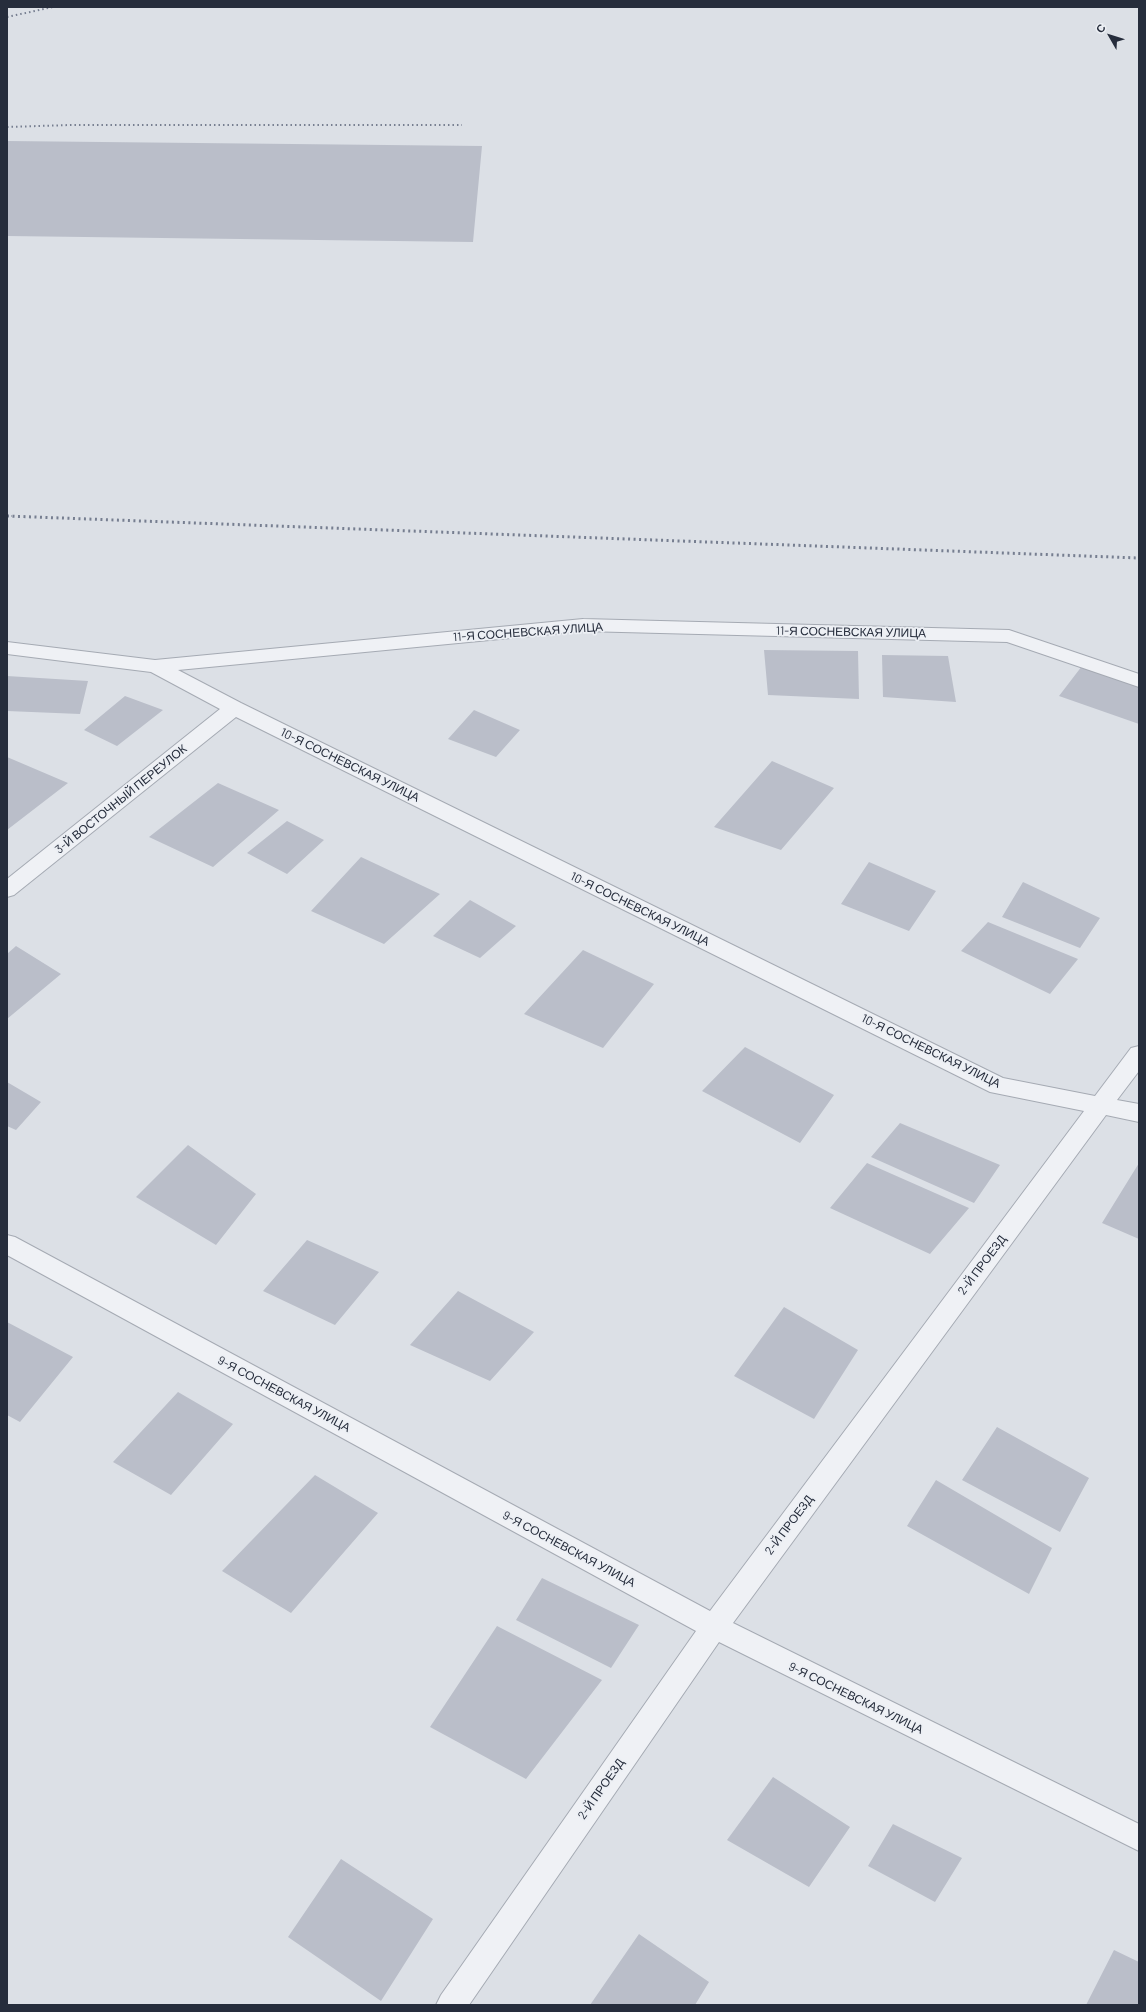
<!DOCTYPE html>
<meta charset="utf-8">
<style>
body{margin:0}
#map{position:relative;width:1146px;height:2012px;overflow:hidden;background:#dce0e6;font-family:Barlow,sans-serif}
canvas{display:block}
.frame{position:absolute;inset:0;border:8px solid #262d3c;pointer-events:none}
.north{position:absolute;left:1090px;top:16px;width:40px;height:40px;-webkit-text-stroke:3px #eceff4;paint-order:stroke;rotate:309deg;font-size:11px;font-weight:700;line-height:16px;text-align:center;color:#262d3c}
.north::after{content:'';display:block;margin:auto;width:14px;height:18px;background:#262d3c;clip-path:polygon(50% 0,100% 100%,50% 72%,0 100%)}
</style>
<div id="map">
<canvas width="1146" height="2012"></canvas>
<div class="frame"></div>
<div class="north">С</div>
</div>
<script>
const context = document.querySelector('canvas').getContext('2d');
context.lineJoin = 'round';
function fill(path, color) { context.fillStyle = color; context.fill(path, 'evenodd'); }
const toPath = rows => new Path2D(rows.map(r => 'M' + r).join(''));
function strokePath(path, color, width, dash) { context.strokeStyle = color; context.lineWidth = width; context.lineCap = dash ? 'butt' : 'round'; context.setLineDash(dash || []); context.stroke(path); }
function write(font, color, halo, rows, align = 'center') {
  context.font = font + ' Barlow,sans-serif'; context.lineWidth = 3.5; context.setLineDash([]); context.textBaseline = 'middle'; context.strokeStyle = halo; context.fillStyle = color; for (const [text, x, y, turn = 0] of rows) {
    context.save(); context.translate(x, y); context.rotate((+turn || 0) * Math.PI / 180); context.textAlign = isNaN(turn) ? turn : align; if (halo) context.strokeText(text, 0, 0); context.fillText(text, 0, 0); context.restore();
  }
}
fill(toPath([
 [7,141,482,146,473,242,7,236],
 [764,650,858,651,859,699,768,695],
 [882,655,948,656,956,702,883,697],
 [1082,666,1139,686,1139,724,1059,696],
 [7,676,88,681,80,714,7,711],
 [125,696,163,710,117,746,84,730],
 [474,710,520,730,496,757,448,739],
 [7,757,68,783,7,830],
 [772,761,834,788,781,850,714,827],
 [218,783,279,810,213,867,149,837],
 [287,821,324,840,287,874,247,853],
 [361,857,440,894,384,944,311,911],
 [869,862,936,891,909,931,841,904],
 [1023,882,1100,918,1080,948,1002,917],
 [470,900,516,926,480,958,433,936],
 [988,922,1078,959,1050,994,961,951],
 [16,946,61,974,7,1019,7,954],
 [583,950,654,984,603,1048,524,1014],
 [745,1047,834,1095,800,1143,702,1091],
 [7,1082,41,1102,16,1130,7,1126],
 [900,1123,1000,1165,974,1203,871,1157],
 [188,1145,256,1194,216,1245,136,1197],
 [867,1163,969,1208,930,1254,830,1208],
 [1139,1163,1139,1239,1102,1223],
 [307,1240,379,1272,335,1325,263,1291],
 [458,1291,534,1332,490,1381,410,1345],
 [784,1307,858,1350,814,1419,734,1376],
 [7,1322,73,1357,20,1422,7,1415],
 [178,1392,233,1424,171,1495,113,1462],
 [997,1427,1089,1478,1060,1532,962,1480],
 [315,1475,378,1513,291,1613,222,1571],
 [936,1480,1052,1548,1029,1594,907,1526],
 [542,1578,639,1625,611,1668,516,1620],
 [497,1626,602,1680,526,1779,430,1727],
 [773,1777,850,1827,809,1887,727,1840],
 [893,1824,962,1858,935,1902,868,1866],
 [341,1859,433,1919,381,2001,288,1937],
 [639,1934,709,1982,695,2005,590,2005],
 [1114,1950,1139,1962,1139,2005,1086,2005]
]), '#babec9');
const street = toPath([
 [583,619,1009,630,1139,674,1139,687,1007,642,583,631,178,670,241,703,1003,1078,1095,1096,1131,1048,1139,1046,1139,1071,1117,1100,1139,1104,1139,1122,1106,1115,733,1623,1139,1824,1139,1851,719,1642,469,2005,436,2005,441,1995,696,1631,7,1255,7,1235,15,1237,710,1611,1084,1111,990,1092,236,717,14,895,7,897,7,879,220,709,151,672,7,654,7,642,155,660,583,619]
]);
strokePath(street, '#a5aab3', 2);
fill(street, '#eff1f5');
strokePath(toPath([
 [7,17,53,7],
 [7,127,70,125,462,125],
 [7,516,12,516]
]), '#767e90', 2, [1.5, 3]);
strokePath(toPath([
 [7,516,1139,558]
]), '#767e90', 3, [2, 3.5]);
write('12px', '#262d3c', '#eceff4', [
 ["11-Я СОСНЕВСКАЯ УЛИЦА",528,632,-4],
 ["11-Я СОСНЕВСКАЯ УЛИЦА",851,632,1],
 ["10-Я СОСНЕВСКАЯ УЛИЦА",350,765,26],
 ["3-Й ВОСТОЧНЫЙ ПЕРЕУЛОК",121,799,-39],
 ["10-Я СОСНЕВСКАЯ УЛИЦА",640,909,26],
 ["10-Я СОСНЕВСКАЯ УЛИЦА",931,1051,26],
 ["2-Й ПРОЕЗД",982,1265,-53],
 ["9-Я СОСНЕВСКАЯ УЛИЦА",284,1394,28],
 ["2-Й ПРОЕЗД",789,1525,-53],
 ["9-Я СОСНЕВСКАЯ УЛИЦА",569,1549,28],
 ["9-Я СОСНЕВСКАЯ УЛИЦА",856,1698,26],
 ["2-Й ПРОЕЗД",601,1789,-55]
]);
</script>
